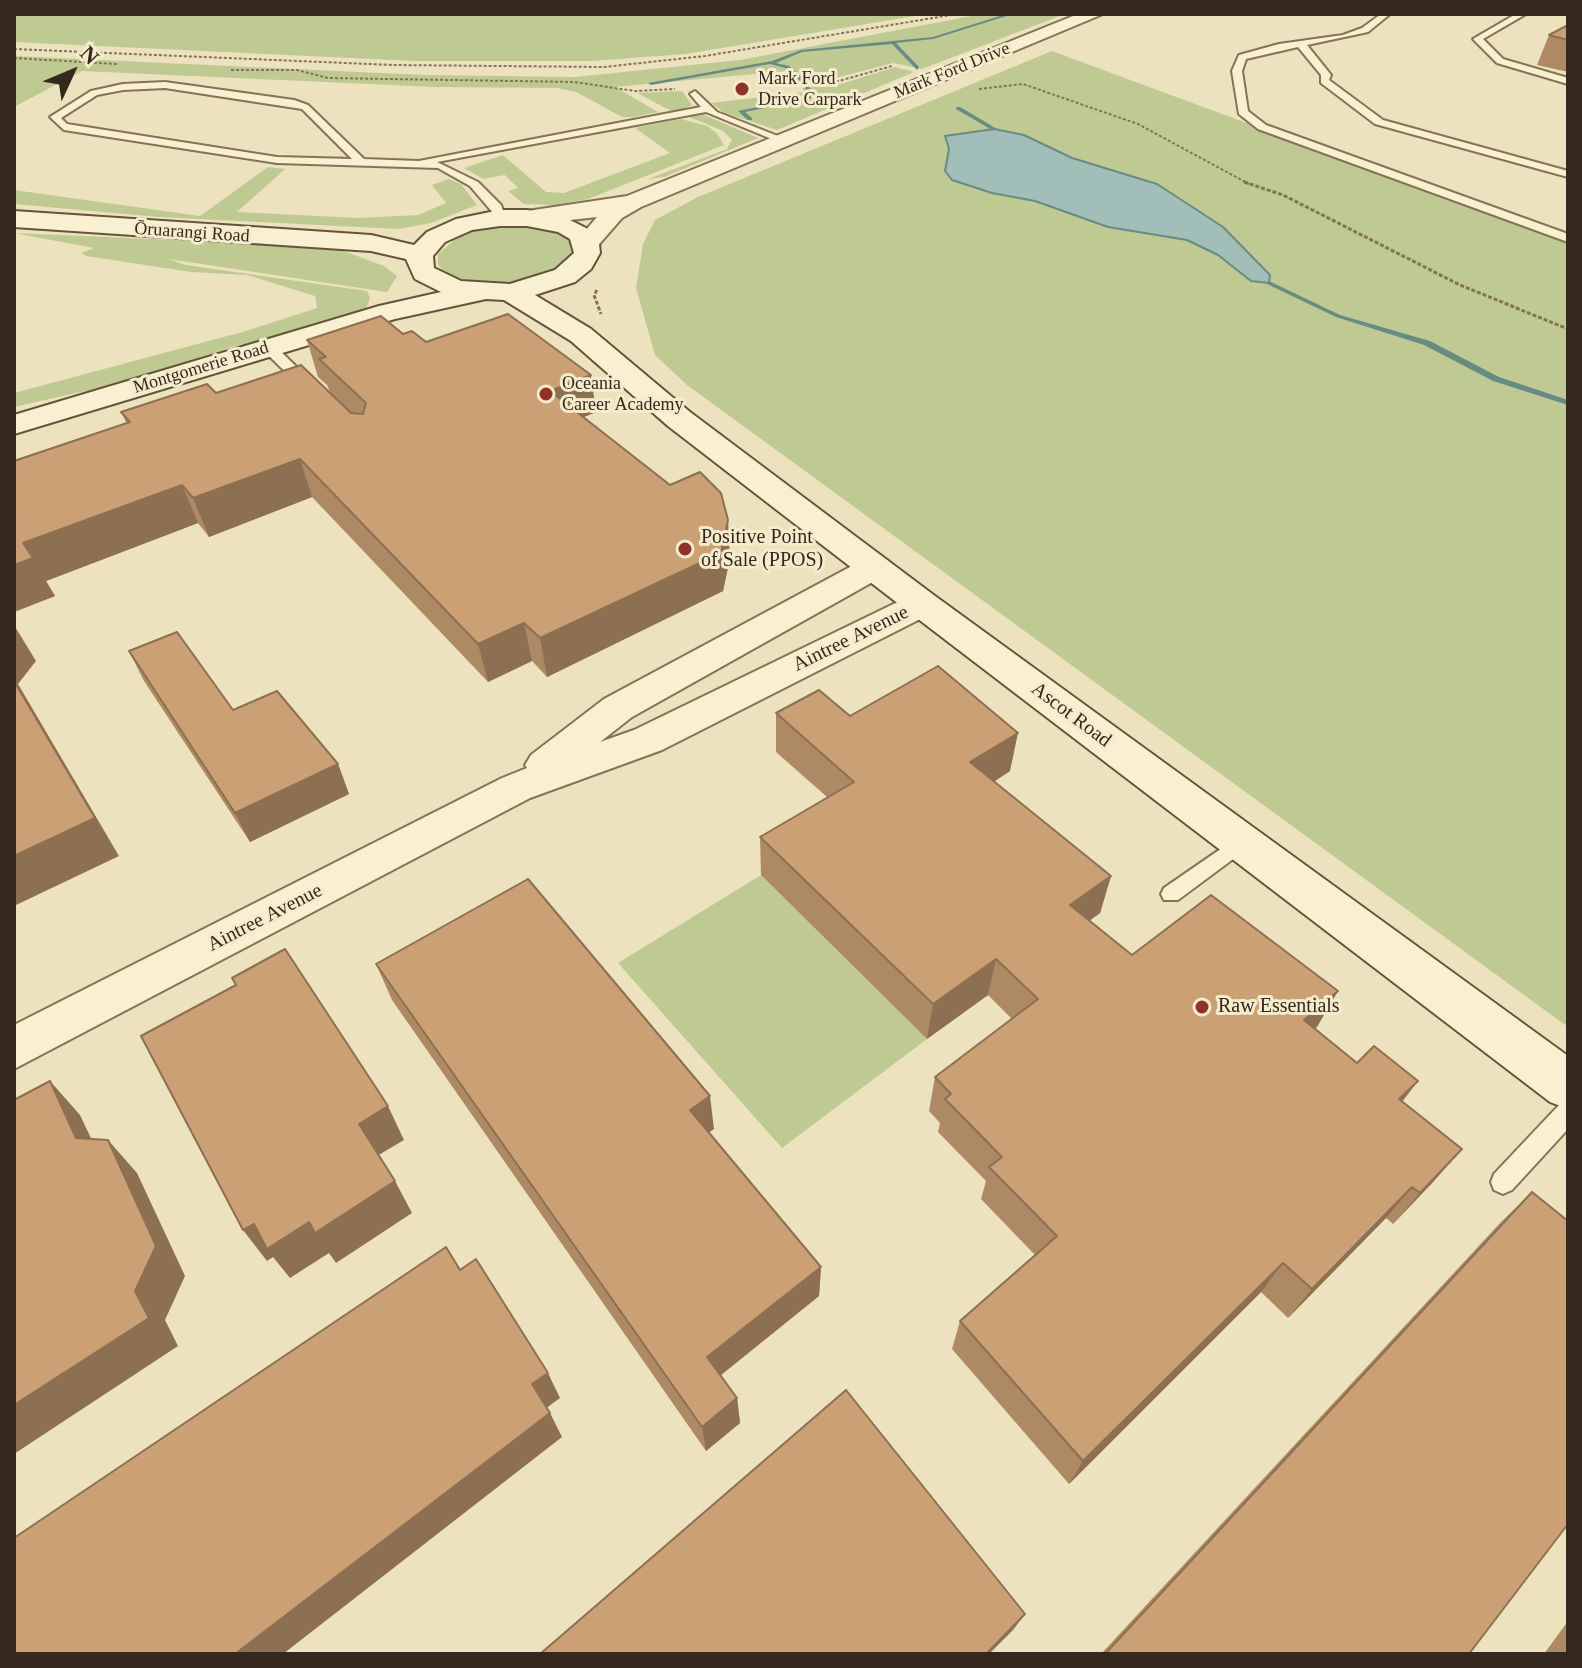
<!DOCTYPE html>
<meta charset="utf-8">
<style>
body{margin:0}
#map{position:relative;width:1582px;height:1668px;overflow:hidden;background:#ece3be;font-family:Georgia,serif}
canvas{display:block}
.frame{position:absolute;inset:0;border:16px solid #34291c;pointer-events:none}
.north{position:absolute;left:32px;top:32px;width:80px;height:80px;-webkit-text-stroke:6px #f4eccd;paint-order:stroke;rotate:46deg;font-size:22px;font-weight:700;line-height:32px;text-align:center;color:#34291c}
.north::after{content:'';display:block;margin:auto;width:28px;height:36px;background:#34291c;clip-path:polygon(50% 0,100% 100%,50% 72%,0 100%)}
</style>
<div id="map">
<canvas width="1582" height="1668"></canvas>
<div class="frame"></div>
<div class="north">N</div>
</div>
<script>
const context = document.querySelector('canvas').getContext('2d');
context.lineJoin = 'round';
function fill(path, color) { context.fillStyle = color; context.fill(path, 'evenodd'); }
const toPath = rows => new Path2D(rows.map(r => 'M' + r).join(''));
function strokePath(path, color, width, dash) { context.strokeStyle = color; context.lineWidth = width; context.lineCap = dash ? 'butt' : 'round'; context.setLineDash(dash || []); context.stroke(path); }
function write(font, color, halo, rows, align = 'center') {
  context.font = font + ' Georgia,serif'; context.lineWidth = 6; context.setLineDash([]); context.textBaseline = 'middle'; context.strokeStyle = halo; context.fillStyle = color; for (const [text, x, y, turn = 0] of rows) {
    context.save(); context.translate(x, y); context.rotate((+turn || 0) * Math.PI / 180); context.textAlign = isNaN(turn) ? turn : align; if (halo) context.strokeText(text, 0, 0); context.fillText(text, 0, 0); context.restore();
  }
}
fill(toPath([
 [18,14,927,14,686,54,592,61,413,61,14,42,14,16],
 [982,14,1065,14,922,69,893,63,832,79,798,82,787,71,615,87,658,112,633,117,622,117,576,92,557,88,435,87,82,71,14,107,14,56,424,75,575,77,740,60],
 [1052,51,1568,242,1568,1027,687,385,655,355,636,288,643,244,655,220,698,197],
 [895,67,914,72,777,130,725,113,711,103,805,92,802,88,841,84],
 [682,91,692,105,675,113,637,93],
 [704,115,758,138,664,177,648,179,727,149,732,140,723,131,687,116],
 [681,119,707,126,717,133,724,145,588,199,555,205,524,204,508,191,518,188,505,175,483,179,464,168,503,155,546,192,564,193,670,153,635,128],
 [268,167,285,169,237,212,359,218,418,215,446,203,432,185,449,179,461,184,477,205,431,223,398,229,159,217,14,204,14,190,200,216],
 [522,224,558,231,570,239,576,248,575,257,566,267,508,286,462,282,446,274,438,265,438,254,460,235,480,228],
 [14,233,333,247,384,266,397,276,387,292,168,259,186,265,367,291,370,298,365,312,304,331,231,347,89,394,85,391,14,407,14,393,246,331,317,308,315,296,247,275,191,272,86,256,81,253,94,248],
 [761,875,927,1039,782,1148,618,963]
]), '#beca92');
const water = toPath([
 [994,129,1024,135,1072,158,1157,184,1223,227,1270,275,1269,283,1251,281,1218,255,1187,240,1108,227,1035,201,992,193,952,180,945,171,949,149,945,136,994,129]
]);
fill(water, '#a1beb8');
strokePath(water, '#698b86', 2);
fill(toPath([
 [1006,14,1013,14,933,39,896,43,919,67,917,70,892,44,802,52,776,63,789,66,804,79,802,82,785,68,770,64,651,85,648,83,772,61,801,50,933,37,1006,14],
 [808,86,816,94,809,99,745,112,752,118,752,120,748,120,738,111,805,97,810,94,805,88,808,86],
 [956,107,960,107,997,129,992,130,956,109,956,107],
 [1267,282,1271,282,1340,315,1430,341,1499,377,1568,400,1568,405,1493,381,1424,345,1336,317,1267,284,1267,282]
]), '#698b86');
const lane = toPath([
 [1381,14,1390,14,1368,32,1307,45,1331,75,1329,80,1383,120,1568,171,1568,177,1375,124,1321,83,1321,75,1298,47,1246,59,1242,71,1248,111,1266,125,1568,234,1568,242,1258,129,1239,114,1232,71,1239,55,1279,44,1343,35,1362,28,1381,14],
 [1516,14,1526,14,1483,39,1503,59,1568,78,1568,84,1497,63,1473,39,1516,14],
 [165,82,294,100,308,105,364,159,419,161,701,107,690,94,695,91,717,112,788,140,779,142,706,112,437,162,478,182,501,205,506,218,500,221,470,186,438,168,277,163,64,130,50,117,91,91,123,84,165,82],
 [165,88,302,109,352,159,277,157,67,124,61,118,97,95,123,90,165,88],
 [263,344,273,344,314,384,314,390,304,390,263,350,263,344],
 [1241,835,1248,838,1251,843,1248,848,1178,900,1164,900,1161,894,1164,888,1241,835],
 [1568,1101,1568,1129,1512,1190,1503,1194,1494,1190,1491,1182,1494,1174,1560,1104,1568,1101]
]);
const street = toPath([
 [1078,14,1103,14,641,207,622,218,595,249,577,249,574,244,597,217,527,225,515,218,527,211,627,196,1078,14],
 [875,557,887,560,892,567,887,574,632,717,600,742,634,730,910,596,922,593,934,596,940,604,934,612,662,750,530,798,14,1069,14,1025,502,778,527,768,525,765,531,755,604,699,863,560,875,557]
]);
const secondary = toPath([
 [500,210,527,210,566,218,588,229,599,244,600,253,591,269,575,282,535,295,591,329,690,412,935,596,1568,1056,1568,1109,1550,1102,909,612,668,426,571,341,504,300,486,299,395,319,14,434,14,415,379,306,441,292,415,279,406,259,371,251,14,227,14,211,371,235,414,245,427,232,456,219,500,210],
 [500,226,527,226,558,232,570,239,574,253,555,270,510,284,461,281,434,268,433,256,445,242,472,230,500,226]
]);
strokePath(lane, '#847357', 4);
strokePath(street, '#847357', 4);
strokePath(secondary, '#65543b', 4);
strokePath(toPath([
 [14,49,393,65,604,67,705,56,957,14],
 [14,58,117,64],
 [231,70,297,70,328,78,574,82,635,91,675,89],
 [791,85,839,81,892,66],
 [979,89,1023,84,1138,124,1249,184]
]), '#847357', 2, [3, 2]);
strokePath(toPath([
 [1244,182,1283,195,1460,285,1568,329],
 [597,290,594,295,601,314]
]), '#847357', 3, [4, 2]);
fill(lane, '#f8f0d0');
fill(street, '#f8f0d0');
fill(secondary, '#f8f0d0');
fill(toPath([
 [1568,25,1568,72,1537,65,1549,35],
 [403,334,596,412,584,417,730,558,723,591,547,677,532,661,488,682,312,497,209,537,198,523,46,581,55,596,14,612,127,424,121,412,216,393,330,392,327,385,318,377,307,340],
 [129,651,233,710,338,764,349,794,250,842,144,681],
 [776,713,850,716,1010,771,994,782,1111,876,1100,913,1089,921,1132,955,1338,991,1314,1029,1402,1101,1434,1181,1393,1224,1386,1218,1288,1318,1261,1292,1069,1484,952,1349,960,1321,1035,1255,981,1199,986,1181,938,1132,940,1123,929,1111,935,1077,1012,1019,988,995,927,1039,761,875,760,837,827,797,776,752],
 [376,964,714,1129,709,1132,821,1267,819,1296,721,1375,737,1398,740,1423,706,1451,392,1000],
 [1532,1192,1469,1654,1101,1654,1500,1223],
 [1568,1621,1568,1654,1544,1654]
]), '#ae8a64');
fill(toPath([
 [591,375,596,412,556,428,550,391],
 [300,459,312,497,209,537,193,498],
 [182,485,198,523,46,581,55,596,14,612,14,565,23,543],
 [728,520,730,558,723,591,547,677,540,638],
 [524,623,532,661,488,682,478,644],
 [14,625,36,661,18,684,119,856,14,906],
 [1018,733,1010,771,964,800,970,762],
 [338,764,349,794,250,842,235,813],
 [1111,876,1100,913,1060,942,1070,905],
 [996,959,988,995,927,1039,933,1004],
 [1338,991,1317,1027,1284,1055,1304,1020],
 [50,1081,80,1115,106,1170,76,1138],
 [1418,1081,1392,1115,1399,1099],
 [710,1096,714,1129,694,1143,690,1110],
 [388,1106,404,1140,377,1156,359,1124],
 [108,1140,137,1173,185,1276,165,1320,178,1346,14,1454,14,1405],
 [1462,1149,1434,1181,1393,1224,1420,1193],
 [395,1181,412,1213,336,1263,329,1253,290,1278,273,1257,267,1261,243,1230,254,1224,309,1222],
 [1412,1187,1386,1218,1288,1318,1312,1289],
 [1283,1263,1261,1292,1069,1484,1083,1461],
 [821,1267,819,1296,711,1383,707,1357],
 [548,1373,560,1398,545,1409,532,1384],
 [737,1398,740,1423,706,1451,702,1427],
 [550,1413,562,1437,283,1654,235,1654],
 [1025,1614,1013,1630,989,1654,986,1654]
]), '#8d7051');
const building = toPath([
 [1568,25,1568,40,1549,35,1568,25],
 [508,314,591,375,550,391,670,485,700,472,721,493,728,520,721,553,540,638,524,623,478,644,300,459,193,498,182,485,23,543,33,558,14,565,14,461,130,422,121,412,207,384,216,393,301,365,351,413,363,414,366,403,319,359,326,357,307,340,381,316,403,334,412,331,426,342,508,314],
 [177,632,233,710,277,691,338,764,235,813,129,651,177,632],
 [938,666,1018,733,970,762,1111,876,1070,905,1132,955,1211,895,1338,991,1304,1020,1357,1063,1374,1046,1418,1081,1399,1099,1462,1149,1420,1193,1412,1187,1312,1289,1283,1263,1083,1461,960,1321,1057,1236,989,1167,1002,1157,945,1099,951,1094,935,1077,1038,999,996,959,933,1004,760,837,854,782,776,713,819,690,850,716,938,666],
 [14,681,95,818,14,856,14,681],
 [528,879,710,1096,690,1110,821,1267,707,1357,737,1398,702,1427,376,964,528,879],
 [285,949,388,1106,359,1124,395,1181,315,1233,309,1222,267,1249,254,1224,243,1230,141,1036,236,985,232,978,285,949],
 [50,1081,76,1138,108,1140,156,1246,135,1291,149,1318,14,1405,14,1100,50,1081],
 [1532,1192,1568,1221,1568,1524,1469,1654,1105,1654,1532,1192],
 [446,1247,460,1270,476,1259,548,1373,532,1384,550,1413,235,1654,14,1654,14,1538,446,1247],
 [846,1390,1025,1614,986,1654,540,1654,846,1390]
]);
fill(building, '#caa074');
strokePath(building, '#8d7051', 2);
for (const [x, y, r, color] of [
 [742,89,8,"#913229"],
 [546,394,8,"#913229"],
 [685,549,8,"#913229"],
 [1202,1007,8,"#913229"]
]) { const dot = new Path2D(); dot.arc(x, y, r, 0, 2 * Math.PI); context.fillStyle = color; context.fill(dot); strokePath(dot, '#f4eccd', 3); }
write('18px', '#34291c', '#f4eccd', [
 ["Mark Ford Drive",952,71,-22],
 ["Ōruarangi Road",192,233,4],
 ["Montgomerie Road",201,368,-17]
]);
write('18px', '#34291c', '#f4eccd', [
 ["Mark Ford",758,79],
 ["Drive Carpark",758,100],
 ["Oceania",562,384],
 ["Career Academy",562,405]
], 'left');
write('20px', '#34291c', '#f4eccd', [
 ["Positive Point",701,538],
 ["of Sale (PPOS)",701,561],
 ["Raw Essentials",1218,1007]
], 'left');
write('20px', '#34291c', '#f4eccd', [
 ["Aintree Avenue",851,639,-26],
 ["Ascot Road",1071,715,37],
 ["Aintree Avenue",265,918,-27]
]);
</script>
